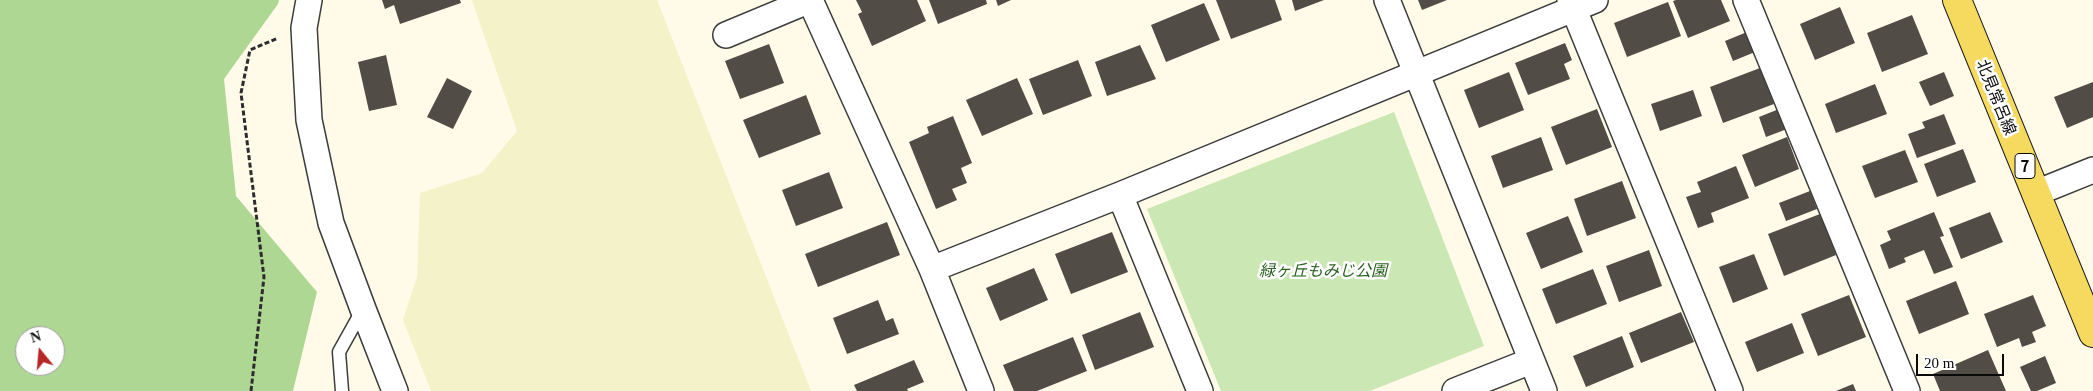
<!DOCTYPE html>
<meta charset="utf-8">
<style>
body{margin:0}
#map{position:relative;width:2093px;height:391px;overflow:hidden;background:#fffbe8;font-family:Georgia,serif}
canvas{display:block}
.north{position:absolute;left:15px;top:326px;width:50px;height:50px;box-sizing:border-box;background:#fff;border:1px solid #9d9d9d;border-radius:50%;rotate:343deg;font-size:14px;font-weight:700;line-height:20px;text-align:center;color:#0a0a0a}
.north::after{content:'';display:block;margin:auto;width:18px;height:22px;background:#b62826;clip-path:polygon(50% 0,100% 100%,50% 72%,0 100%)}
.scale{position:absolute;left:1916px;top:354px;width:88px;height:22px;box-sizing:border-box;border:2px solid #0a0a0a;border-top:0;padding-left:6px;font-size:15px;line-height:18px;white-space:nowrap;color:#0a0a0a;-webkit-text-stroke:4px #fff;paint-order:stroke}
</style>
<div id="map">
<canvas width="2093" height="391"></canvas>
<div class="north">N</div>
<div class="scale">20 m</div>
</div>
<script>
const context = document.querySelector('canvas').getContext('2d');
context.lineJoin = 'round';
function fill(path, color) { context.fillStyle = color; context.fill(path, 'evenodd'); }
const toPath = rows => new Path2D(rows.map(r => 'M' + r).join(''));
function strokePath(path, color, width, dash) { context.strokeStyle = color; context.lineWidth = width; context.lineCap = dash ? 'butt' : 'round'; context.setLineDash(dash || []); context.stroke(path); }
function write(font, color, halo, rows, align = 'center') {
  context.font = font + ' Georgia,"Noto Sans JP",serif'; context.lineWidth = 5; context.setLineDash([]); context.textBaseline = 'middle'; context.strokeStyle = halo; context.fillStyle = color; for (const [text, x, y, turn = 0] of rows) {
    context.save(); context.translate(x, y); context.rotate((+turn || 0) * Math.PI / 180); context.textAlign = isNaN(turn) ? turn : align; if (halo) context.strokeText(text, 0, 0); context.fillText(text, 0, 0); context.restore();
  }
}
fill(toPath([
 [472,0,657,0,811,391,431,391,403,320,417,277,420,193,482,173,517,131]
]), '#f3f2c9');
fill(toPath([
 [1394,112,1484,346,1370,391,1221,391,1147,209]
]), '#cbe7b3');
fill(toPath([
 [0,0,279,0,278,4,224,79,236,196,317,292,293,391,0,391],
 [25,336,55,336,55,366,25,366]
]), '#aed793');
fill(toPath([
 [382,0,460,0,461,3,400,24,394,5,385,9],
 [856,0,917,0,926,21,872,46,858,14,862,12],
 [929,0,986,0,987,4,938,24],
 [996,0,1011,0,998,6],
 [1216,0,1275,0,1282,20,1231,39],
 [1292,0,1324,0,1295,11],
 [1418,0,1447,0,1422,10],
 [1676,0,1721,0,1730,21,1688,38,1673,1],
 [1668,2,1681,36,1627,57,1614,23],
 [1204,3,1220,40,1166,62,1151,25],
 [1840,7,1855,43,1815,60,1800,24],
 [1912,15,1928,54,1882,72,1867,33],
 [1747,32,1755,52,1733,61,1725,41],
 [1565,43,1572,60,1564,64,1570,79,1528,95,1515,63],
 [769,44,784,83,740,99,725,61],
 [1140,45,1156,79,1107,96,1095,62],
 [386,55,397,105,369,111,358,62],
 [1078,60,1092,96,1043,115,1029,79],
 [1760,68,1774,104,1723,123,1710,87],
 [1509,72,1524,110,1479,128,1464,90],
 [1944,72,1954,96,1930,106,1919,82],
 [447,78,472,91,453,129,427,117],
 [1017,78,1033,114,982,136,966,100],
 [2093,82,2093,117,2067,128,2054,97],
 [1875,84,1887,114,1836,133,1825,104],
 [1693,90,1702,116,1660,131,1651,104],
 [806,95,821,134,759,158,743,120],
 [1597,109,1612,147,1566,165,1551,127],
 [1779,109,1787,129,1766,137,1759,117],
 [1944,114,1956,144,1917,158,1908,134,1925,128,1922,122],
 [953,116,972,163,961,168,967,183,952,189,957,200,936,209,909,142,929,133,927,127],
 [1541,137,1553,170,1503,188,1491,156],
 [1787,137,1799,169,1755,187,1742,155],
 [1963,149,1976,182,1937,197,1924,164],
 [1905,150,1918,182,1875,198,1862,166],
 [1736,166,1749,198,1711,213,1714,222,1698,228,1686,197,1701,192,1697,182],
 [829,172,843,208,796,226,782,190],
 [1622,181,1636,218,1587,236,1574,199],
 [1810,191,1817,209,1786,221,1779,203],
 [1934,212,1944,236,1940,237,1953,267,1934,274,1924,250,1904,258,1906,262,1889,269,1880,245,1891,240,1887,231],
 [1990,212,2003,242,1961,259,1949,228],
 [1820,214,1836,255,1784,276,1768,234],
 [1568,216,1583,252,1541,269,1526,233],
 [887,222,900,255,818,287,805,254],
 [1112,232,1128,272,1071,294,1055,254],
 [1649,250,1662,286,1619,302,1606,266],
 [1754,254,1768,289,1733,303,1719,267],
 [1034,268,1048,300,1000,321,986,288],
 [1593,269,1607,304,1556,324,1542,289],
 [1956,281,1969,314,1919,334,1906,301],
 [1849,295,1866,337,1818,356,1801,314],
 [2033,295,2046,326,2032,332,2036,342,2022,347,2019,338,1997,347,1984,314],
 [878,300,886,321,893,318,899,334,847,354,833,318],
 [1140,312,1154,347,1095,370,1082,335],
 [1681,312,1694,342,1641,363,1629,333],
 [1792,323,1804,353,1757,372,1745,342],
 [1622,336,1634,367,1586,387,1573,356],
 [1073,337,1087,371,1037,391,1014,391,1003,365],
 [1988,350,2006,391,1940,391,1933,374],
 [2045,356,2056,383,2037,391,2031,391,2020,367],
 [914,360,924,382,907,389,908,391,857,391,854,385],
 [1853,384,1856,391,1836,391]
]), '#524c47');
const lane = toPath([
 [342,391,339,352,363,309]
]);
const street = toPath([
 [309,0,304,28,309,120,331,223,363,309,395,391],
 [810,0,932,269,981,391],
 [1387,0,1544,391],
 [1570,0,1730,391],
 [1746,0,1907,391],
 [726,35,810,0],
 [2036,193,2093,170],
 [1120,195,1200,391],
 [932,269,1120,195,1595,0],
 [1455,391,1531,361]
]);
const primary = toPath([
 [1957,0,2093,333]
]);
strokePath(lane, '#3d3d3d', 15);
strokePath(street, '#3d3d3d', 28);
strokePath(primary, '#1b1b1b', 30);
strokePath(toPath([
 [251,391,264,277,241,93,250,50,278,38]
]), '#2c2c2c', 3, [5, 2.5]);
strokePath(lane, '#fff', 12);
strokePath(street, '#fff', 25);
strokePath(primary, '#f6da60', 28);
for (const [x, y, w] of [
 [2025,166,20]
]) { const box = new Path2D(); box.roundRect(x - w / 2, y - 12.5, w, 25, 4); context.fillStyle = '#fff'; context.fill(box); strokePath(box, '#0a0a0a', 1); }
write('bold 15px', '#0a0a0a', null, [
 ["7",2025,166]
]);
write('16px', '#0a0a0a', '#fff', [
 ["北見常呂線",1997,97,68]
]);
write('italic 16px', '#275f1d', '#fff', [
 ["緑ヶ丘もみじ公園",1323,270]
]);
</script>
